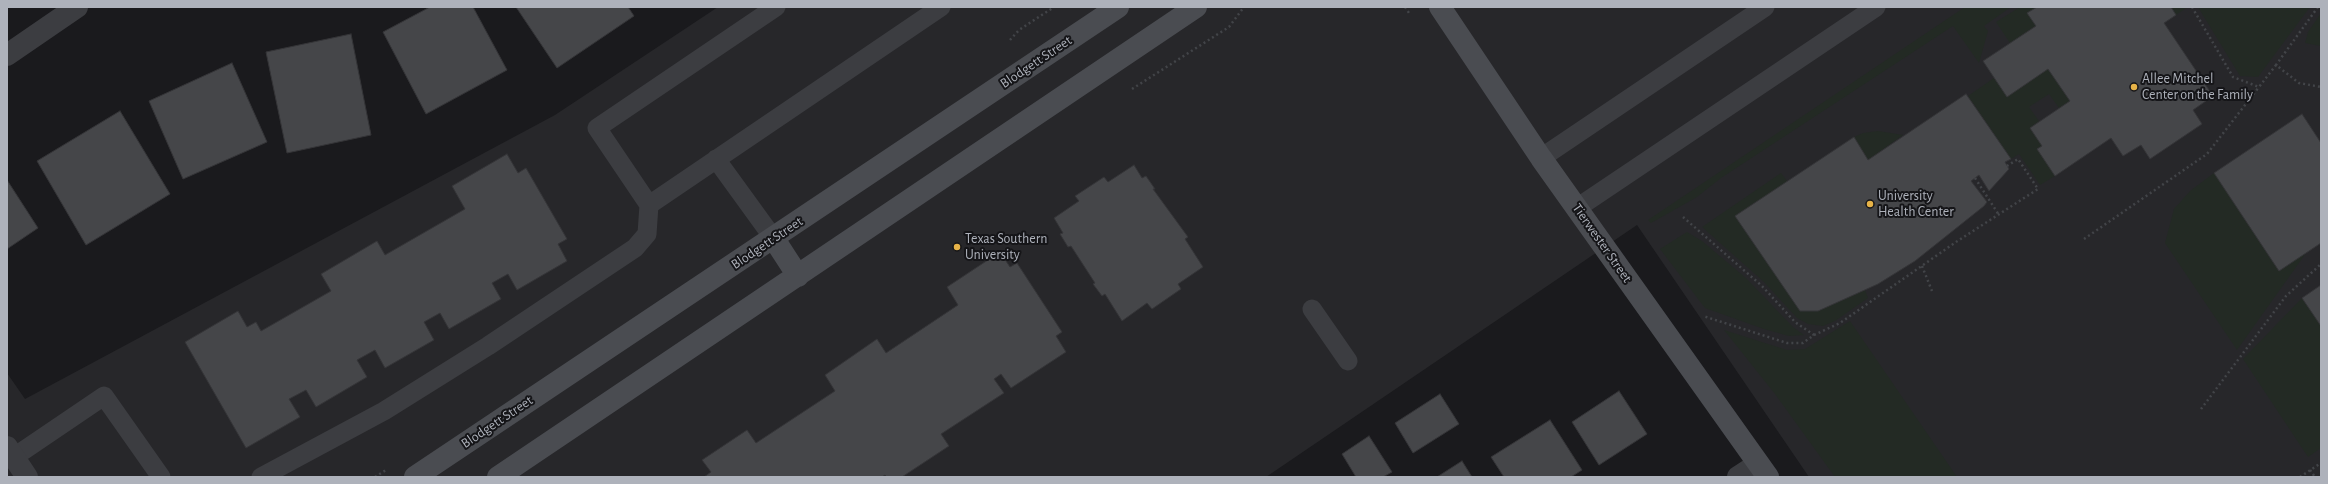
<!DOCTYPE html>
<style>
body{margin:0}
#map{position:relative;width:2328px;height:484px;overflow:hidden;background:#1a1a1d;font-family:"Alegreya Sans",sans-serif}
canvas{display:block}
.frame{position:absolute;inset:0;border:8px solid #aeb2bb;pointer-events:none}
</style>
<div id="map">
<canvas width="2328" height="484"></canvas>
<div class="frame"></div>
</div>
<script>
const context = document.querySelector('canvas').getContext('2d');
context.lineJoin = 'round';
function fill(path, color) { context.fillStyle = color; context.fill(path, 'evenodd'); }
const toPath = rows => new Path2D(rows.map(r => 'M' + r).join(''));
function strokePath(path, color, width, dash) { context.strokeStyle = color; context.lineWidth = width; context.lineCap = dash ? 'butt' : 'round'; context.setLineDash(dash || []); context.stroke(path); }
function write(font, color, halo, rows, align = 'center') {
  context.font = font + ' "Alegreya Sans",sans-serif'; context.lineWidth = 4; context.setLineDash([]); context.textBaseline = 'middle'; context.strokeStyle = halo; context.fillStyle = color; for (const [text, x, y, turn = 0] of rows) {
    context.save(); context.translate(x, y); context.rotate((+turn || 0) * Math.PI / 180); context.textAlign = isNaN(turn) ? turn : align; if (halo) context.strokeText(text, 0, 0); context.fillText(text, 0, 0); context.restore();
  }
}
fill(toPath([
 [718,7,2321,7,2321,477,1809,477,1637,225,1266,477,7,477,7,373,25,399,555,115]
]), '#27272a');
fill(toPath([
 [1965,7,2011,7,1984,26,1988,31,1979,63,1953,26,1721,178,1697,197,1651,223,1648,220],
 [2020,7,2037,7,2028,13,2036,26,2010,43,1996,22],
 [2171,7,2188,7,2176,15],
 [2198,7,2310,7,2258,77,2240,76],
 [2321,13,2321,46,2305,43,2308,32],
 [2048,69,2070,101,2059,108,2049,94,2029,107,2039,121,2030,128,2042,146,2037,149,2055,176,2040,185,2019,154,2011,159,1968,96,1994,78,2007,97],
 [1878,131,1903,135,1868,160,1854,137,1863,133],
 [1781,173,1788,182,1735,216,1800,311,1818,311,1865,290,1868,298,1835,321,1823,326,1808,324,1797,318,1764,282,1702,227],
 [2214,173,2279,271,2306,253,2237,350,2165,243,2174,209,2190,191],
 [1687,232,1702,241,1746,278,1793,327,1804,335,1789,336,1764,329,1705,308,1660,249],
 [2302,298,2321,326,2321,448,2308,457,2243,359],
 [1850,321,1957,477,1835,477,1775,394,1724,330,1787,350,1805,349]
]), '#232a24');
const building = toPath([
 [430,7,473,7,507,70,426,114,383,32,430,7],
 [516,7,628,7,634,16,557,68,516,7],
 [2037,7,2171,7,2176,15,2164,23,2213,96,2193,110,2202,124,2150,159,2141,145,2123,156,2111,138,2055,176,2037,149,2042,146,2030,128,2070,101,2048,69,2007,97,1983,61,2036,26,2027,13,2037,7],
 [351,34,371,135,287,153,266,52,351,34],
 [232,63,267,142,183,179,149,101,232,63],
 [1966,94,2011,159,2005,162,2009,169,1989,191,1979,175,1971,181,1987,202,1984,206,1915,261,1878,284,1818,311,1800,311,1735,216,1854,137,1868,160,1966,94],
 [120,111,170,194,86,245,37,161,120,111],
 [2302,114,2321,143,2321,243,2279,271,2214,173,2302,114],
 [507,154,518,173,526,168,567,239,558,244,567,261,517,290,508,274,492,283,501,299,449,329,440,313,424,322,434,340,385,368,375,350,357,360,367,377,316,407,306,390,289,399,300,417,246,448,185,342,238,311,247,327,256,322,261,331,331,291,321,274,377,241,385,255,465,209,452,186,507,154],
 [1134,165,1142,178,1146,176,1155,189,1153,189,1188,237,1185,239,1203,267,1178,284,1181,289,1152,309,1147,303,1122,321,1105,294,1102,296,1093,284,1095,283,1071,246,1068,247,1060,234,1063,233,1054,218,1079,201,1075,196,1104,177,1108,182,1134,165],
 [7,180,38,228,7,249,7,180],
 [1000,252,1010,267,1017,263,1062,332,1056,336,1066,352,1011,388,1001,374,994,379,1004,393,941,434,949,446,902,477,887,477,885,475,882,477,704,477,711,472,702,460,747,430,756,443,835,391,825,375,877,339,886,353,958,305,947,287,1000,252],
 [2321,285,2321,326,2302,298,2321,285],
 [1619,391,1647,434,1599,465,1572,422,1619,391],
 [1440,394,1459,424,1413,453,1395,423,1440,394],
 [1550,420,1582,470,1571,477,1504,477,1491,457,1550,420],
 [1369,436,1392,472,1383,477,1356,477,1342,454,1369,436],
 [1462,461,1472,477,1437,477,1462,461]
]);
fill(building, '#454649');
strokePath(building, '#353538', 1);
strokePath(toPath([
 [1405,7,1409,13],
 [2192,7,2233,77,2259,87,2276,65],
 [2318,7,2276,65,2299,83,2321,87],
 [1010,40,1019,30,1054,7],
 [1132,89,1229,27,1244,7],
 [1975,178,1999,215],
 [1683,217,1762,286,1795,322,1814,335,1803,343,1787,343,1703,316],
 [2084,239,2207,154,2259,87],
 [1922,266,1932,291],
 [1814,335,1840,323,1956,242,2038,189,2018,159,2007,166],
 [2201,409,2286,296,2321,264],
 [2310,470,2315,477],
 [375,477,386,470],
 [2300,477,2321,463]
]), '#424448', 2.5, [2, 3]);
strokePath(toPath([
 [776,7,597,128,649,205,941,7],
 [1541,158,1765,7],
 [716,159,774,239],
 [1577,208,1876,7],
 [1312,309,1348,361],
 [14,457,104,396,161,477],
 [261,477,384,411,488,346,635,248,647,234,649,205]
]), '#3c3d41', 19);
strokePath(toPath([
 [7,55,77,7],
 [7,447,27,477],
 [1738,477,1758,464]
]), '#3c3d41', 22);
strokePath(toPath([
 [1440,7,1541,158,1768,477],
 [774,239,798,276],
 [415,477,1118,7],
 [498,477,1196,7]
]), '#4a4c51', 22);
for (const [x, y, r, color] of [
 [2134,87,4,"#e7b348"],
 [1870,204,4,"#e7b348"],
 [957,247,4,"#e7b348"]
]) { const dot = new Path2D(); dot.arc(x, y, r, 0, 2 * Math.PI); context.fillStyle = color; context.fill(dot); strokePath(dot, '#151518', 1.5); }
write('14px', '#aeb2bb', '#151518', [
 ["Blodgett Street",1036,62,-34],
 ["Blodgett Street",767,243,-34],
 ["Tierwester Street",1602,243,55],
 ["Blodgett Street",497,422,-34]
]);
write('14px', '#aeb2bb', '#151518', [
 ["Allee Mitchel",2142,79],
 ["Center on the Family",2142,95],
 ["University",1878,196],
 ["Health Center",1878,212],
 ["Texas Southern",965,239],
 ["University",965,255]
], 'left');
</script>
